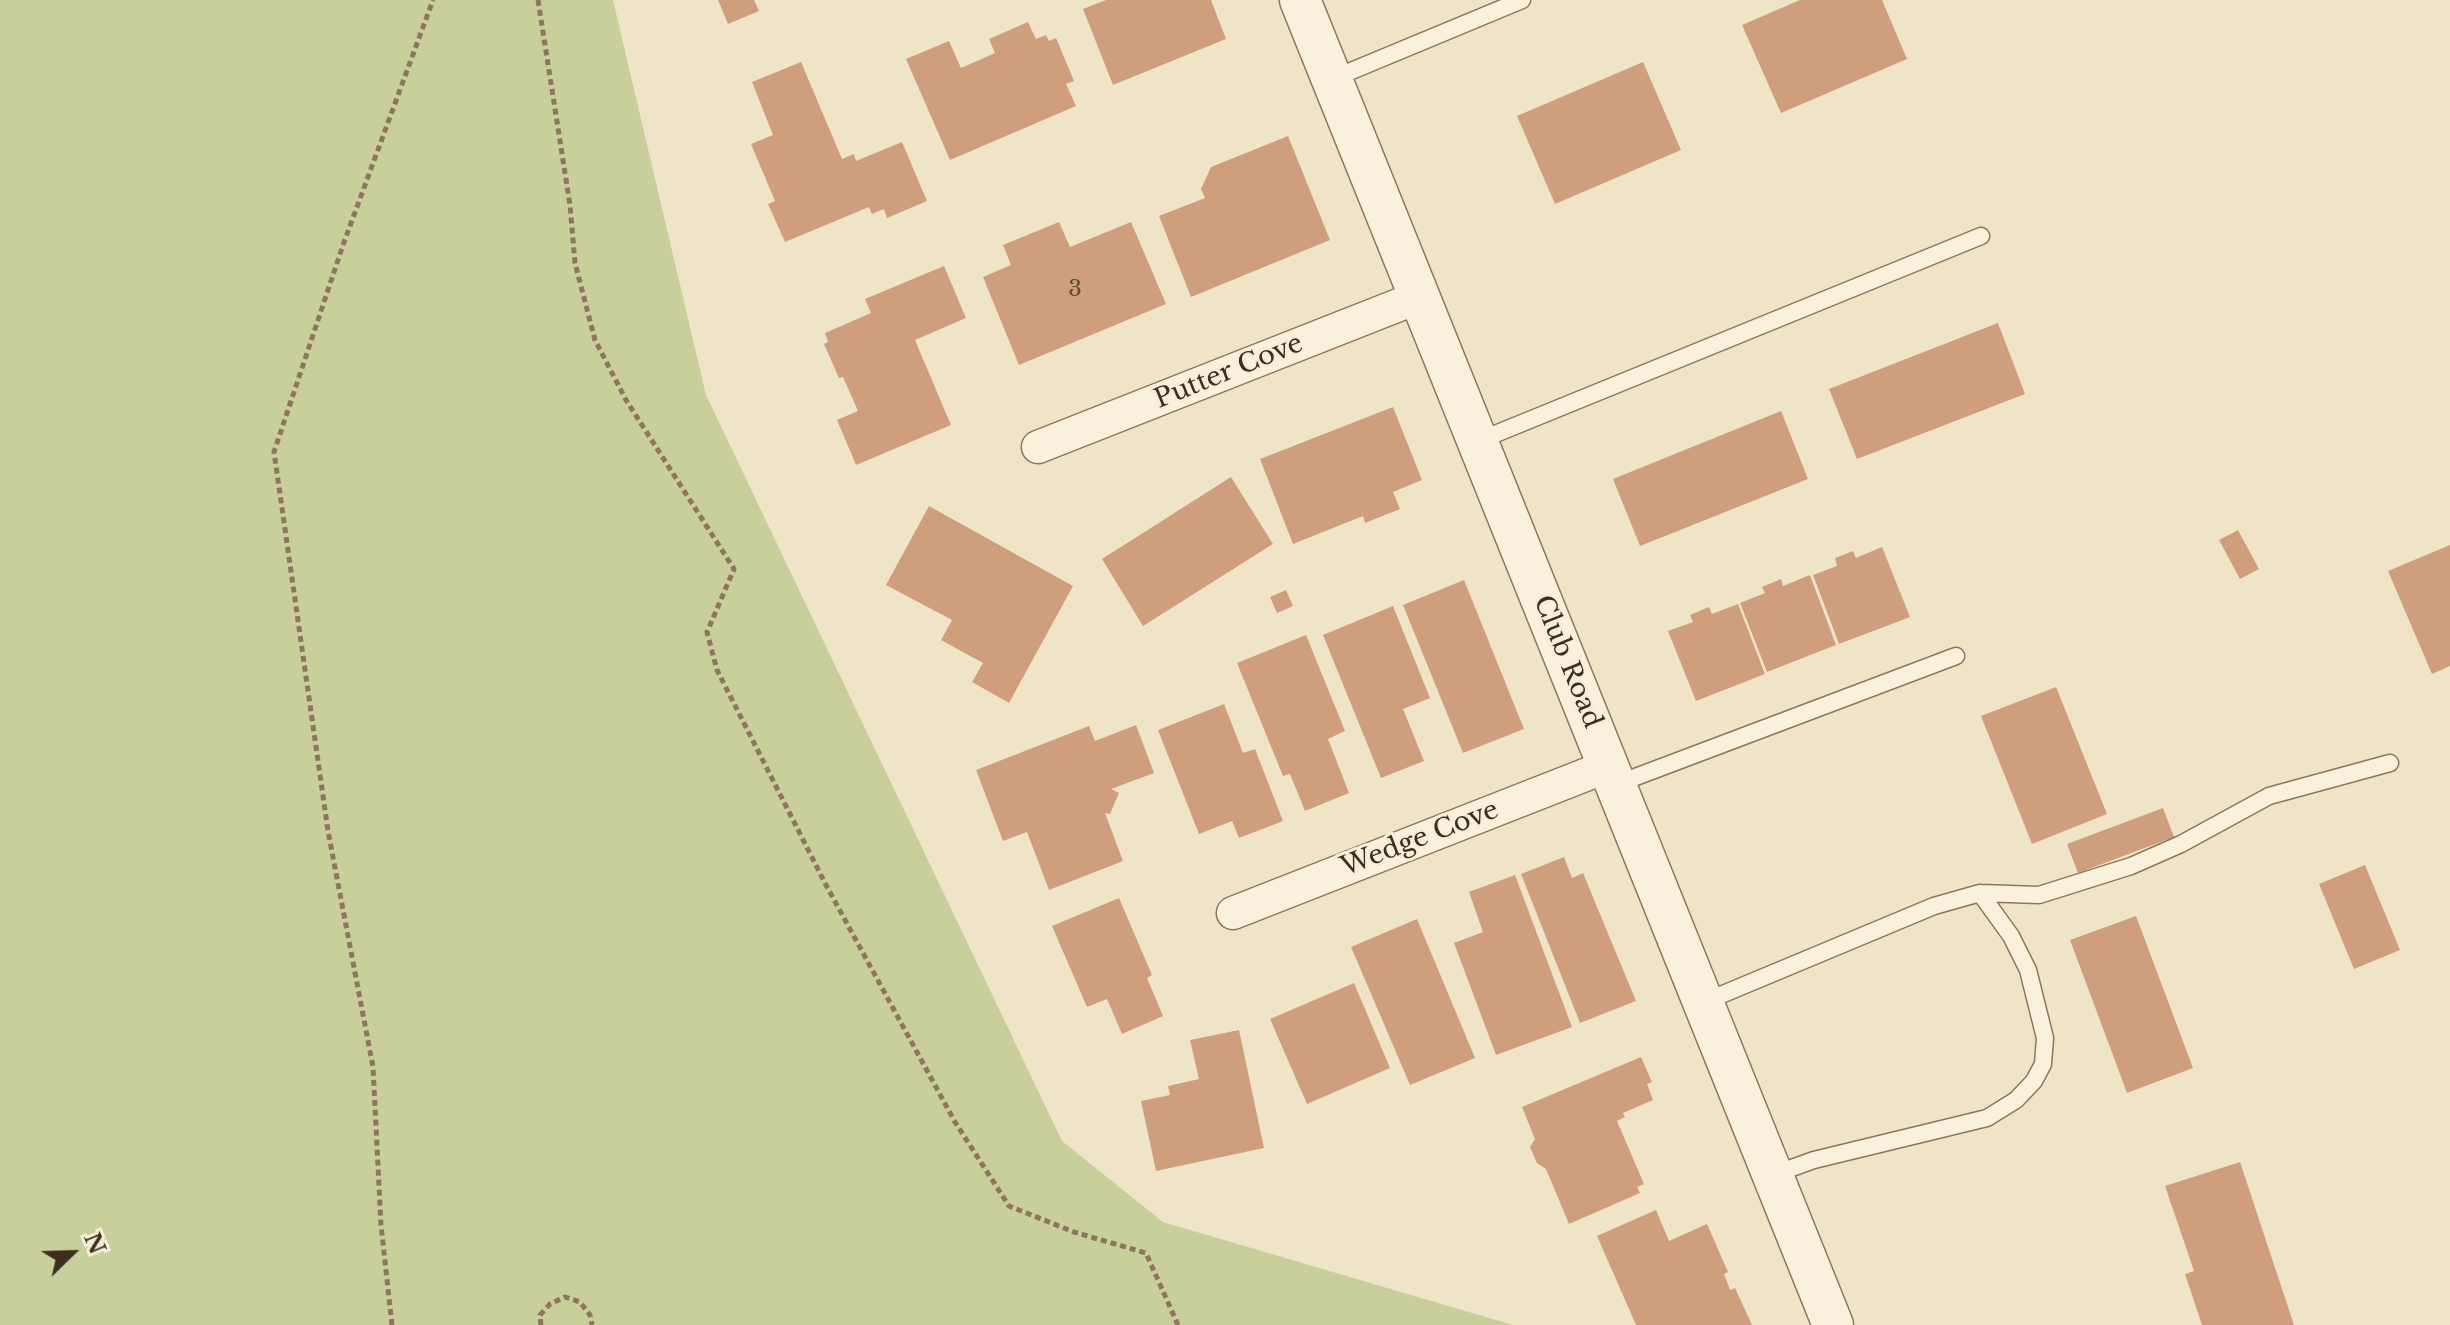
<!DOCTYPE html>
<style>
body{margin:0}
#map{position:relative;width:2450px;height:1325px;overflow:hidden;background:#f0e4c8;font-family:"Libre Baskerville",serif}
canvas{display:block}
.north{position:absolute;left:32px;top:1213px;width:80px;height:80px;-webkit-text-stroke:6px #f7eed8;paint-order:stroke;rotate:67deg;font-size:22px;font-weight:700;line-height:32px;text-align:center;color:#3d2e20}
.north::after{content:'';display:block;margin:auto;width:28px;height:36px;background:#3d2e20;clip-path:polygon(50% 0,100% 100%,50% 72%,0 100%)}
</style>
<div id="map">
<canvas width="2450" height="1325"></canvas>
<div class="north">N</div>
</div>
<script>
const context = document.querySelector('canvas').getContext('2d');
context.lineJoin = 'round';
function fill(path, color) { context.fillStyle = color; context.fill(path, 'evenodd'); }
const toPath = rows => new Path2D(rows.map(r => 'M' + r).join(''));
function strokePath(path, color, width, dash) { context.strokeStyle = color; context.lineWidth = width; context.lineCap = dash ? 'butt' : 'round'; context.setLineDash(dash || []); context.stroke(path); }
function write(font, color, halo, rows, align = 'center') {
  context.font = font + ' "Libre Baskerville",serif'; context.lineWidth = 6; context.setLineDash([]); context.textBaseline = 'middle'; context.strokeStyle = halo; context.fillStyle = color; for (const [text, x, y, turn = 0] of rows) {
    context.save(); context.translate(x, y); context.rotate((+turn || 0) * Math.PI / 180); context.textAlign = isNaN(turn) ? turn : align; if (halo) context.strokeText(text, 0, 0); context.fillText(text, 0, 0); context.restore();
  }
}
fill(toPath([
 [0,0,613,0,706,395,1062,1141,1163,1222,1513,1325,0,1325]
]), '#c9cf9b');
fill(toPath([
 [718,0,754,0,759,11,728,24],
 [1106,0,1211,0,1226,39,1113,85,1083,9],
 [1800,0,1882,0,1907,59,1781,113,1742,25],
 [1028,22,1036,39,1046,35,1049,41,1056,38,1074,81,1066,84,1076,106,950,160,906,59,949,41,961,68,995,53,989,39],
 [801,62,842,159,854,154,856,161,902,142,927,201,887,218,884,209,872,214,869,207,785,242,768,204,775,201,751,144,773,135,752,82],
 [1643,62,1681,150,1555,204,1517,116],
 [1288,136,1330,240,1191,297,1159,216,1205,198,1201,189,1211,167],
 [1059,222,1070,247,1131,222,1166,304,1019,365,983,277,1011,265,1003,245],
 [944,266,966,318,915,340,951,425,856,465,837,420,858,411,843,377,839,378,824,344,828,342,825,333,871,313,865,299],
 [1998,323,2025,394,1857,459,1829,389],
 [1393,407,1422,480,1393,492,1400,509,1365,523,1363,516,1293,544,1260,459],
 [1781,411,1808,479,1640,546,1613,479],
 [1231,477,1273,544,1143,626,1102,559],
 [929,506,1073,586,1009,703,972,682,983,663,941,640,952,620,886,585],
 [2238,530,2259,569,2240,579,2219,540],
 [2450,545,2450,666,2432,674,2388,571],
 [1882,547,1910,617,1839,644,1813,575,1837,566,1835,558,1853,551,1856,558],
 [1810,575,1836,645,1767,672,1740,603,1765,593,1762,587,1781,579,1783,586],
 [1464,580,1524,729,1463,753,1403,605],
 [1286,590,1293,606,1277,613,1270,597],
 [1738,604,1765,674,1696,701,1668,631,1693,622,1690,615,1709,607,1712,614],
 [1393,606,1430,698,1403,709,1424,761,1381,778,1323,635],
 [1306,635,1345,731,1328,739,1349,793,1305,811,1290,774,1283,776,1237,663],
 [2056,687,2107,814,2032,844,1981,716],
 [1224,704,1243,753,1255,749,1283,821,1239,838,1232,821,1199,834,1158,730],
 [1136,725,1154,773,1111,789,1119,793,1110,814,1105,813,1123,861,1049,890,1027,832,1003,841,976,770,1089,726,1095,741],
 [2163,808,2174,837,2078,873,2067,844],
 [1564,857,1572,878,1583,873,1636,1001,1580,1023,1521,874],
 [2365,865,2400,950,2354,969,2319,884],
 [1515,875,1572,1027,1496,1055,1454,943,1483,932,1469,892],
 [1119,898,1152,975,1147,978,1163,1016,1122,1034,1107,999,1087,1007,1052,926],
 [2136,916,2193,1068,2127,1093,2070,940],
 [1417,919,1475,1058,1410,1085,1351,947],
 [1354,983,1390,1068,1307,1104,1270,1019],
 [1239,1030,1264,1148,1156,1171,1141,1101,1170,1095,1168,1086,1199,1079,1190,1040],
 [1641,1057,1652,1082,1647,1084,1653,1100,1623,1113,1625,1117,1617,1121,1644,1184,1637,1187,1640,1193,1569,1224,1546,1169,1537,1163,1530,1147,1535,1139,1522,1107],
 [2240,1162,2294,1325,2202,1325,2185,1274,2194,1271,2165,1186],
 [1656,1210,1669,1241,1707,1224,1728,1272,1724,1274,1730,1290,1735,1288,1752,1325,1636,1325,1597,1236]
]), '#cf9f7d');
const service = toPath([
 [1332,79,1522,0],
 [1478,441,1981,236],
 [1617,784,1956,656],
 [1704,1002,1934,906,1980,893,2039,895,2131,866,2181,844,2269,796,2390,763],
 [1772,1175,1814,1160,1987,1118,2016,1100,2034,1081,2043,1064,2045,1038,2028,970,2011,936,1980,893]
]);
const minor = toPath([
 [1038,447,1419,297],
 [1233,913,1608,766]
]);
const tertiary = toPath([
 [1300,0,1833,1325]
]);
strokePath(service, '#8d765c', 19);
strokePath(minor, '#8d765c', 35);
strokePath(tertiary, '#8d765c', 43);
strokePath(toPath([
 [538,0,570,205,575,263,595,340,626,400,734,569,707,632,717,670,826,885,955,1122,1009,1206,1074,1232,1146,1253,1178,1325],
 [392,1325,381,1225,373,1067,328,831,274,452,343,245,433,0],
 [541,1325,540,1315,550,1304,565,1297,580,1302,590,1315,592,1325]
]), '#8d765c', 5, [6, 4]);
strokePath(service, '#faf1dc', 16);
strokePath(minor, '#faf1dc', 32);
strokePath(tertiary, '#faf1dc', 40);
write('22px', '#624a37', null, [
 ["3",1075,290]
]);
write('26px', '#3d2e20', '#f7eed8', [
 ["Putter Cove",1229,372,-22],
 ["Club Road",1567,662,68],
 ["Wedge Cove",1420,839,-21]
]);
</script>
